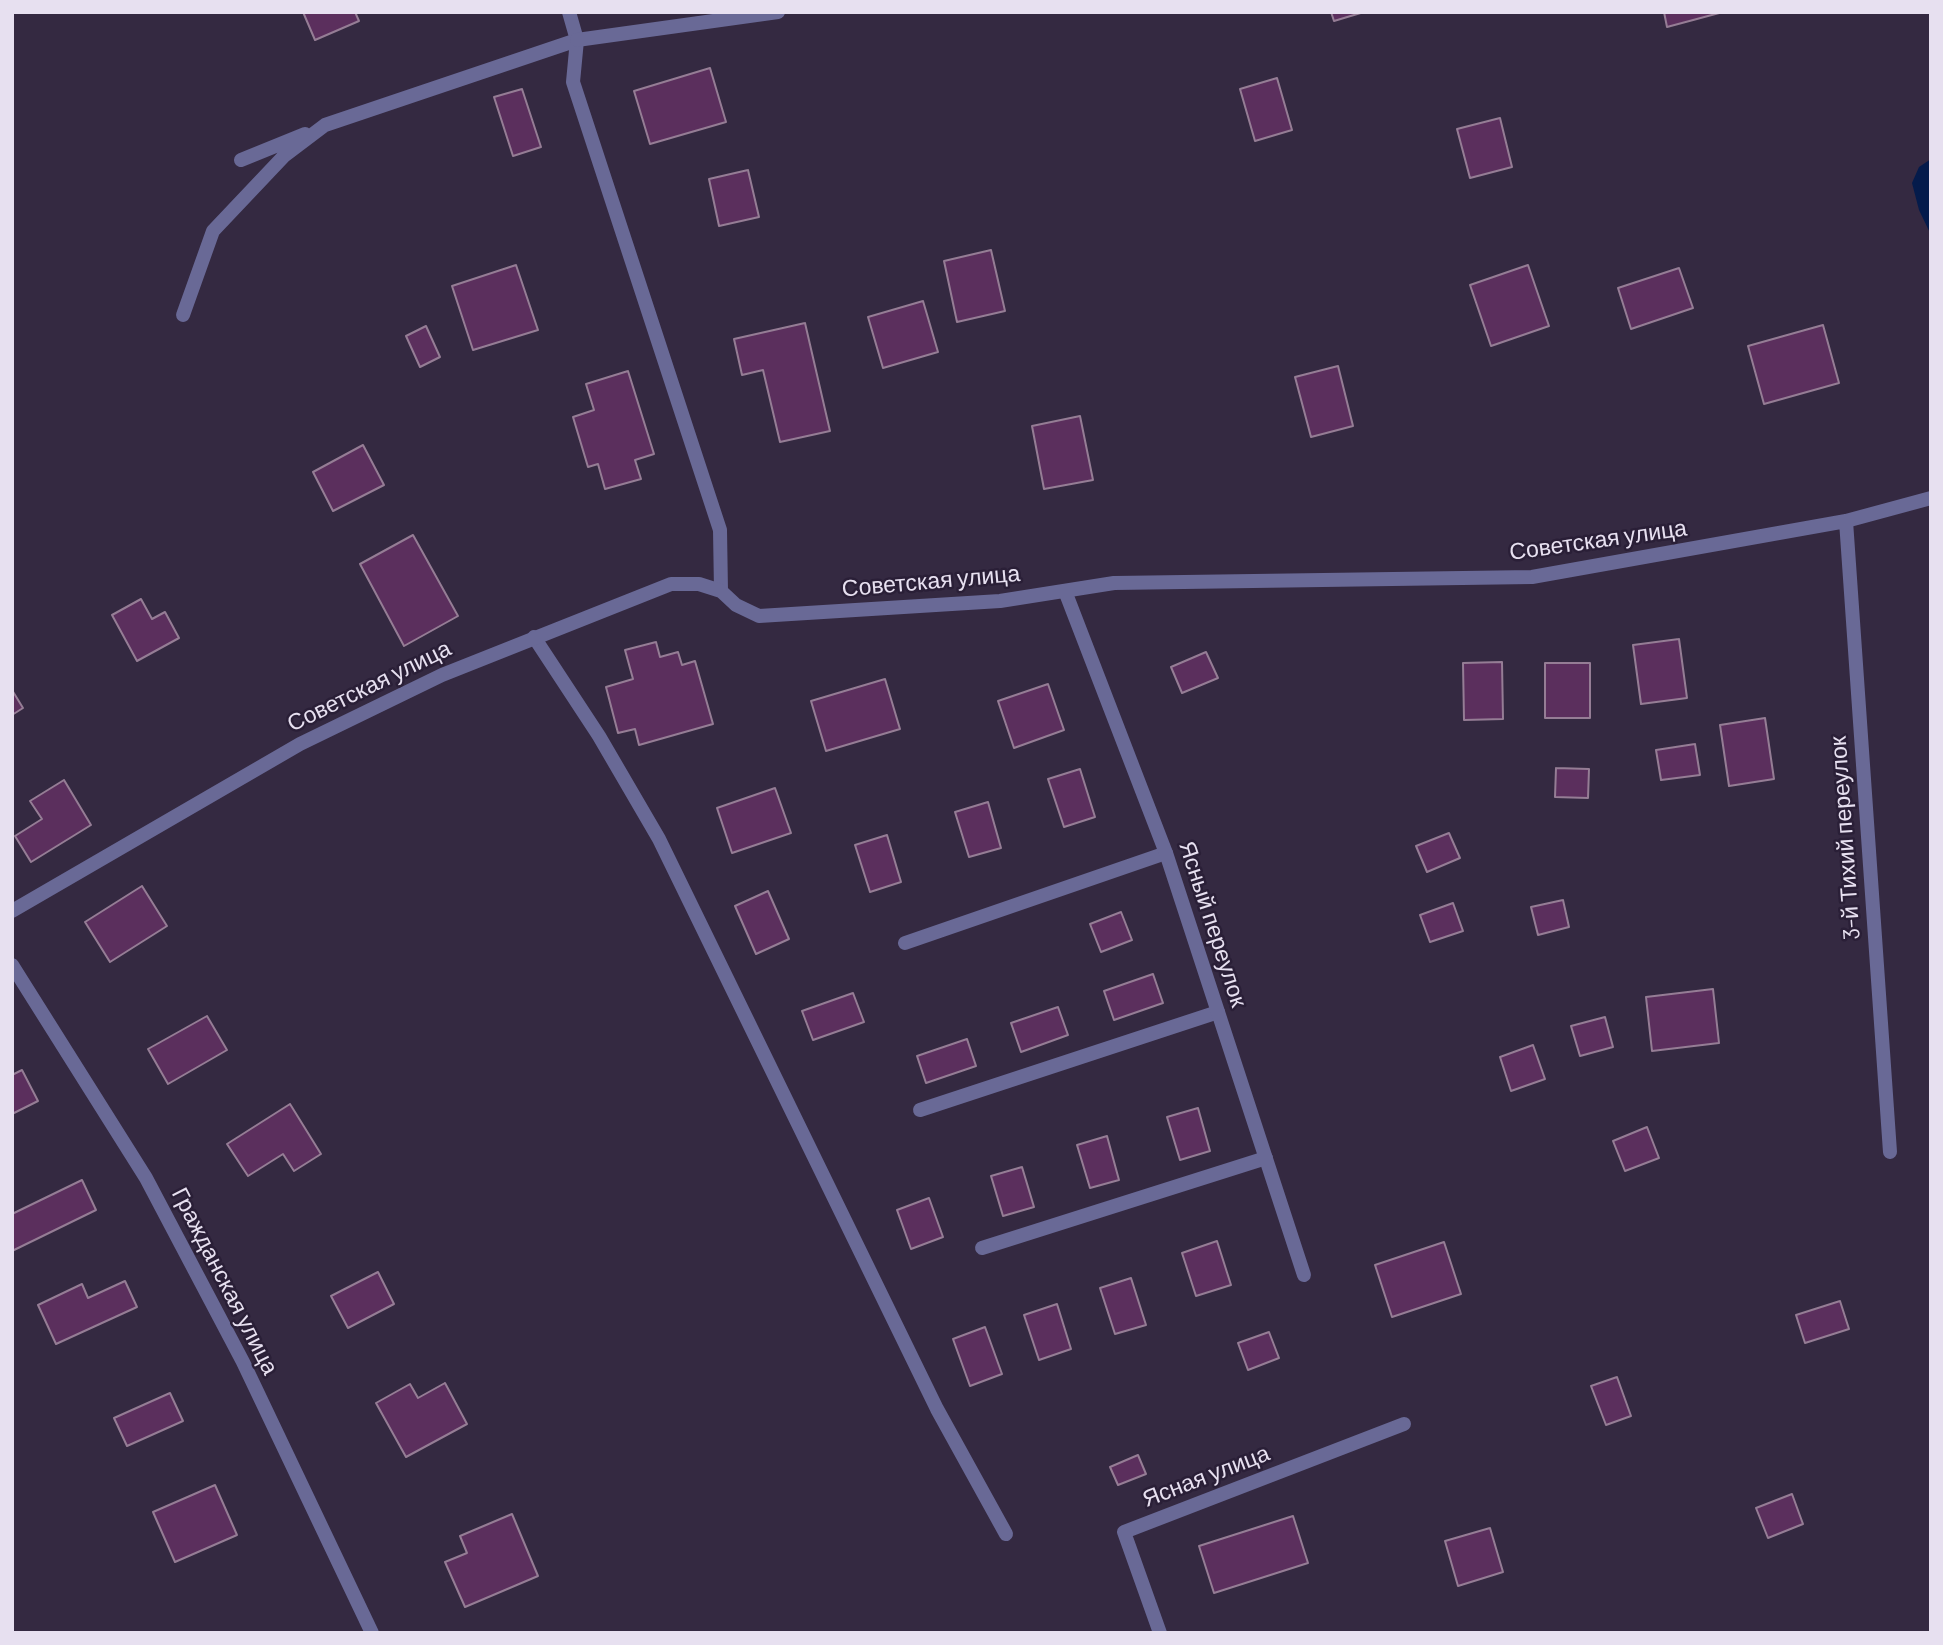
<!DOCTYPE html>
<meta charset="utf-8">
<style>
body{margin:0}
#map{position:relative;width:1943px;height:1645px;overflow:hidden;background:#342941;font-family:Barlow,sans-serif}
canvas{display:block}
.frame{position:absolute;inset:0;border:14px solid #e7e0f0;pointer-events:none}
</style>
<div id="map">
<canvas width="1943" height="1645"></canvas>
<div class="frame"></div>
</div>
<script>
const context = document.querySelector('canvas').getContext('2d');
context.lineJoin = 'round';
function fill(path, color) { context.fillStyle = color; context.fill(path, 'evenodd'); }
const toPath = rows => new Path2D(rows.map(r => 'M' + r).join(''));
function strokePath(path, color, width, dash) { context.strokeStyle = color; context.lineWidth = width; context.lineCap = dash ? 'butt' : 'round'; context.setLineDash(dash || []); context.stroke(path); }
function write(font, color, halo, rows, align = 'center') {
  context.font = font + ' Barlow,sans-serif'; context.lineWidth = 5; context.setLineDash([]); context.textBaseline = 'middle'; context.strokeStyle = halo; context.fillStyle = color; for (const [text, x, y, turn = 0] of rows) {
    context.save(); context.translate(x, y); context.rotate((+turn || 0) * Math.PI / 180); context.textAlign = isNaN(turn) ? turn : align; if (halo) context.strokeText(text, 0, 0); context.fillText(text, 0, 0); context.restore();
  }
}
fill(toPath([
 [1931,159,1931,235,1919,210,1912,183,1919,167]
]), '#041b4b');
const building = toPath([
 [303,12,355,12,359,21,315,40,303,12],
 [1331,12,1364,12,1334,21,1331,12],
 [1664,12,1723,12,1667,27,1664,12],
 [710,68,726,122,650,144,634,91,710,68],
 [1277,78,1292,130,1255,141,1240,89,1277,78],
 [522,89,541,147,513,156,494,97,522,89],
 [1500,118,1512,167,1470,178,1457,129,1500,118],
 [748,170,759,217,719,226,709,179,748,170],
 [991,250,1005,311,957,322,944,261,991,250],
 [516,265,538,330,473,350,452,286,516,265],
 [1528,265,1549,326,1491,346,1470,285,1528,265],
 [1679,268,1693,308,1631,329,1618,288,1679,268],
 [923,301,938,352,883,368,868,317,923,301],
 [805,323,830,431,780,442,763,370,742,375,734,339,805,323],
 [1823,325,1839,383,1764,404,1748,346,1823,325],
 [426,326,440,357,420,367,406,336,426,326],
 [1338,366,1353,426,1311,437,1295,377,1338,366],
 [628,371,654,454,635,460,641,479,605,489,598,464,588,467,573,417,594,410,586,384,628,371],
 [1080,416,1093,480,1044,489,1032,426,1080,416],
 [363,445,384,485,333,511,313,472,363,445],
 [413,535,458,616,404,646,360,564,413,535],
 [141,599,152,619,165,612,179,638,137,661,112,615,141,599],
 [1679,639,1687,698,1641,704,1633,645,1679,639],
 [656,642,660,657,678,652,682,665,695,661,713,724,639,745,635,729,618,733,606,687,633,679,625,650,656,642],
 [1206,652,1218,678,1182,693,1171,667,1206,652],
 [1502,662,1503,719,1464,720,1463,663,1502,662],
 [1545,663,1590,663,1590,718,1545,718,1545,663],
 [885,679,900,729,826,751,811,701,885,679],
 [1048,684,1064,730,1014,748,998,701,1048,684],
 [12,690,23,708,12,715,12,690],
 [1765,718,1774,779,1729,786,1720,725,1765,718],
 [1695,744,1700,775,1661,780,1656,750,1695,744],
 [1556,768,1589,769,1588,798,1555,797,1556,768],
 [1080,769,1095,817,1064,827,1048,779,1080,769],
 [64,780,91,825,31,862,15,836,42,819,30,801,64,780],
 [775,788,791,833,732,853,717,808,775,788],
 [988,802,1001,848,969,857,955,812,988,802],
 [1449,833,1460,858,1427,872,1416,846,1449,833],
 [887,835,901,882,870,892,855,845,887,835],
 [142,886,167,926,110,962,85,922,142,886],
 [768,891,789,939,756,954,735,906,768,891],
 [1563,900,1569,927,1538,935,1531,907,1563,900],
 [1453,903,1463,931,1430,942,1420,915,1453,903],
 [1121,912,1132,940,1101,952,1090,924,1121,912],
 [1153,974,1163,1003,1114,1020,1104,991,1153,974],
 [1713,989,1719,1043,1652,1051,1646,997,1713,989],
 [853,993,864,1022,813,1040,802,1011,853,993],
 [1058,1007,1068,1035,1021,1052,1011,1023,1058,1007],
 [207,1016,227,1050,168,1084,148,1049,207,1016],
 [1605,1017,1613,1047,1580,1056,1571,1026,1605,1017],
 [967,1039,976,1066,926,1083,917,1056,967,1039],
 [1533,1045,1545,1079,1511,1091,1500,1057,1533,1045],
 [22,1070,38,1101,12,1114,12,1075,22,1070],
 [290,1104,321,1154,294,1171,283,1154,248,1176,227,1144,290,1104],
 [1198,1108,1210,1151,1180,1160,1167,1117,1198,1108],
 [1647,1127,1659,1158,1625,1171,1613,1141,1647,1127],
 [1107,1136,1119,1180,1090,1188,1077,1145,1107,1136],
 [1022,1167,1034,1207,1003,1216,991,1176,1022,1167],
 [82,1180,96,1210,12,1251,12,1214,82,1180],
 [929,1198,943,1237,911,1249,897,1210,929,1198],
 [1217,1241,1231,1285,1196,1296,1182,1253,1217,1241],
 [1444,1242,1461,1294,1392,1317,1375,1265,1444,1242],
 [378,1272,394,1304,348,1328,331,1296,378,1272],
 [1131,1278,1146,1325,1115,1334,1100,1288,1131,1278],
 [125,1281,137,1307,56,1344,38,1305,82,1284,88,1298,125,1281],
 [1840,1301,1849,1329,1805,1343,1796,1315,1840,1301],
 [1057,1304,1071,1349,1039,1360,1024,1315,1057,1304],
 [985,1327,1002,1374,970,1386,953,1339,985,1327],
 [1269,1332,1279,1358,1248,1370,1238,1343,1269,1332],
 [1617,1377,1631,1416,1606,1425,1591,1386,1617,1377],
 [445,1383,467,1424,406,1457,376,1403,410,1384,418,1398,445,1383],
 [170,1393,183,1421,127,1446,114,1418,170,1393],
 [1138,1455,1146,1474,1118,1485,1110,1467,1138,1455],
 [215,1485,237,1535,175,1562,153,1512,215,1485],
 [1792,1494,1803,1524,1768,1538,1756,1508,1792,1494],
 [512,1514,538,1576,465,1607,445,1562,467,1553,460,1536,512,1514],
 [1293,1516,1308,1563,1214,1593,1199,1546,1293,1516],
 [1490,1528,1503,1572,1458,1586,1445,1541,1490,1528]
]);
fill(building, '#5b2f5d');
strokePath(building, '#957d95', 2);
strokePath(toPath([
 [569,12,577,40,573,82,720,530,721,591],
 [241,160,305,134],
 [183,315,213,231,284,156,325,125,577,40],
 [534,637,599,736,659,839,937,1409,1006,1534],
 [905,943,1166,853],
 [920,1110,1218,1012],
 [982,1248,1266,1158],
 [1160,1633,1124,1532,1404,1424]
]), '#696996', 14);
strokePath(toPath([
 [577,40,778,12],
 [1846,521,1890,1152],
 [1065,591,1166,853,1304,1275],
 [12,911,300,744,442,675,671,584,699,584,721,591,736,605,759,616,1000,601,1114,583,1532,577,1846,521,1931,498],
 [12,965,146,1178,243,1362,372,1633]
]), '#696996', 14);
write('23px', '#e7e0f0', '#2a1f37', [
 ["Советская улица",1598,540,-8],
 ["Советская улица",931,581,-5],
 ["Советская улица",369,686,-26],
 ["3-й Тихий переулок",1845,838,-94],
 ["Ясный переулок",1213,924,72],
 ["Гражданская улица",225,1281,63],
 ["Ясная улица",1206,1476,-21]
]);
</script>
